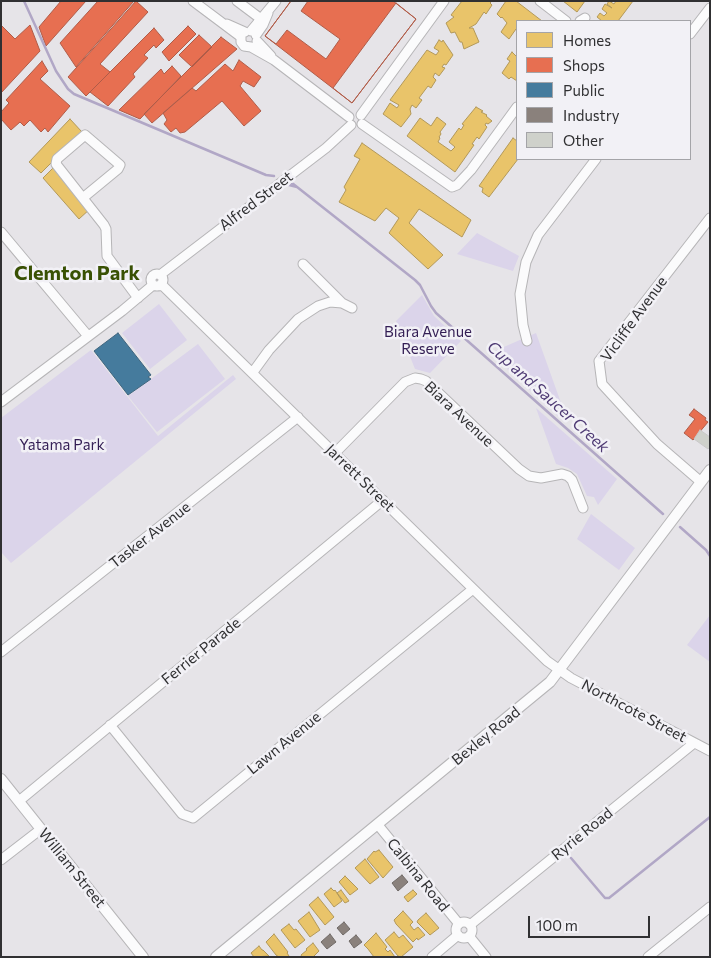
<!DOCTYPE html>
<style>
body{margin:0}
#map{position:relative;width:711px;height:958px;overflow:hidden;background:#e6e4e8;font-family:Commissioner,sans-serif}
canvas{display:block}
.frame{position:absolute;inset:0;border:2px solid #303032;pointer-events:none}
.legend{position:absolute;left:516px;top:20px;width:175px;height:140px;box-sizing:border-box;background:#f2f1f6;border:1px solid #a4a4a8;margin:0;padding:6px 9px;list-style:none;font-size:15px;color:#303032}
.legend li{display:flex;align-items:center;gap:10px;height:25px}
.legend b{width:25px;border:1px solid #a4a4a8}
.scale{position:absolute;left:528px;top:916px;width:122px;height:22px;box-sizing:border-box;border:2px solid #303032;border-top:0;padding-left:6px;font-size:15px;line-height:18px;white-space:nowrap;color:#303032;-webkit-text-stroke:4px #f2f1f6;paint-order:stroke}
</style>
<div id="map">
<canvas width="711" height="958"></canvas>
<div class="frame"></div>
<ul class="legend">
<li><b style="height:14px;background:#e9c46a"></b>Homes</li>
<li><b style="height:14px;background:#e76f51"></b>Shops</li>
<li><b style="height:14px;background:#457b9d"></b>Public</li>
<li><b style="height:14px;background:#8a817c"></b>Industry</li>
<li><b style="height:14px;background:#cfd1cb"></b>Other</li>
</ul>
<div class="scale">100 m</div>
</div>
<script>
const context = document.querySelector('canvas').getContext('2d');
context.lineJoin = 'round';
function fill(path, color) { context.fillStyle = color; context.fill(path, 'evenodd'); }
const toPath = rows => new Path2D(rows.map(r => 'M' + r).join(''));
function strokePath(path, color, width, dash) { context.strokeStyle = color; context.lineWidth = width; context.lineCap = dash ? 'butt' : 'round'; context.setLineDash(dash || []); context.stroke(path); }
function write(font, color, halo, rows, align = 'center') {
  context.font = font + ' Commissioner,sans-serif'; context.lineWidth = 5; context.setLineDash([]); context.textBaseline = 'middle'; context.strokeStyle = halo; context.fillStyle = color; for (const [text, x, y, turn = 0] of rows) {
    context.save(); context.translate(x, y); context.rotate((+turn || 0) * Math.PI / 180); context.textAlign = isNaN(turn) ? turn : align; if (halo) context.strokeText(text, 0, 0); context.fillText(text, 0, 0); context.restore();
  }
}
fill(toPath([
 [477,233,519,256,513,271,457,254],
 [422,295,434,316,461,341,430,373,415,369,396,321],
 [159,304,187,340,150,369,122,333],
 [536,333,565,414,562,420,490,353],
 [198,344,225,379,157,432,128,396],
 [91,350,158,436,233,375,236,379,11,563,1,552,1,418],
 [536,408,617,479,598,505,594,497,587,496,577,474,568,468,556,464],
 [591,514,635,548,619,570,577,539],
 [710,615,710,662,687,645]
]), '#dbd4ea');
const homes = toPath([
 [462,1,492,1,490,3,492,5,486,14,484,12,476,24,469,28,473,28,479,42,464,49,462,42,460,42,455,32,451,33,446,23,454,17,451,15,462,1],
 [506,1,516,1,542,21,517,21,517,31,516,29,509,39,501,32,507,23,502,17,501,18,497,14,506,1],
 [563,1,585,1,577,12,563,1],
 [609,1,614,4,616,1,633,1,618,21,602,21,597,17,600,13,604,16,607,13,602,9,605,4,612,8,607,4,609,1],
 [439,40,442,42,443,40,453,55,446,65,444,64,442,67,445,68,439,76,435,73,433,77,436,80,431,88,428,86,419,98,422,100,416,108,412,105,410,109,411,114,401,127,383,114,390,103,397,108,399,105,390,100,427,50,436,55,439,51,434,48,439,40],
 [512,52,517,57,517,81,511,77,509,79,502,73,510,61,507,59,512,52],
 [476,107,483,111,481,112,487,115,486,116,492,121,488,124,486,123,485,125,487,127,479,139,477,137,472,144,474,145,455,172,407,136,420,118,431,126,437,117,446,124,440,132,441,134,439,137,440,138,438,142,451,151,455,147,449,142,459,128,461,130,464,125,462,124,476,107],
 [70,119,82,132,41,173,29,162,70,119],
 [513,138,517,141,518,159,489,197,482,192,483,188,479,186,513,138],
 [362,143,471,220,462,237,419,209,409,223,443,255,428,269,389,233,399,218,386,208,375,221,339,202,346,190,344,187,360,159,354,156,362,143],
 [55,166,91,208,79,219,43,178,55,166],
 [379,850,393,867,383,878,367,859,374,851,375,852,379,850],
 [365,859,379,877,370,884,355,868,365,859],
 [345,876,358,889,350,895,339,882,345,876],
 [331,888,334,891,335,890,342,901,334,907,324,894,331,888],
 [341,890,349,901,345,903,337,893,341,890],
 [413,890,417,894,408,902,404,897,413,890],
 [318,897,334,917,325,925,309,905,318,897],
 [403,911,413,922,410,925,414,930,418,927,425,935,418,940,417,938,413,942,396,924,394,920,403,911],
 [309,912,320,930,310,937,298,921,309,912],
 [426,913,439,928,430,935,417,922,418,920,426,913],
 [289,924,294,930,296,929,305,940,295,948,281,930,289,924],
 [394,932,399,938,403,935,413,947,401,957,398,956,385,940,394,932],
 [376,933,387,947,385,949,388,952,390,950,395,957,374,957,368,949,364,945,376,933],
 [274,934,288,952,287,953,289,956,287,957,279,957,276,955,266,942,274,934],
 [313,943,319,951,313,957,302,957,301,955,307,950,306,949,313,943],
 [259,946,262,950,263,950,269,956,254,957,251,953,259,946]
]);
fill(homes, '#e9c46a');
strokePath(homes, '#b29859', 1);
const shops = toPath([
 [61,1,86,1,46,46,39,27,61,1],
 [98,1,134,1,76,67,60,43,98,1],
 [136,1,148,12,100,64,110,72,86,96,68,77,136,1],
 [291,1,393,1,416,19,352,103,265,36,291,1],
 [291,1,308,1,301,11,340,39,326,59,287,30,276,44,265,36,291,1],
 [396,3,416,19,352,103,333,88,396,3],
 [1,25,15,39,30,25,40,51,1,93,1,25],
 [188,26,196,34,169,61,162,52,188,26],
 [154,28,164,40,156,48,154,45,144,55,148,58,133,74,135,77,108,106,90,92,154,28],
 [199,35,212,47,192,67,179,55,199,35],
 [221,37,237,49,152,123,144,114,221,37],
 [239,60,261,77,254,87,243,81,240,86,261,111,244,126,222,101,185,132,180,133,176,128,171,132,164,124,167,120,163,113,192,88,196,91,225,64,233,71,239,60],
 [42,61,48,71,40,79,70,106,48,132,45,128,41,132,30,120,24,126,20,122,11,130,1,119,1,112,9,103,6,100,42,61],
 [172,66,181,76,140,119,119,110,161,69,164,74,172,66],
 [694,409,706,418,705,420,708,422,693,440,684,433,695,419,689,415,694,409]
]);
fill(shops, '#e76f51');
strokePath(shops, '#b05c48', 1);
const public = toPath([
 [118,333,151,375,148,377,151,379,128,395,94,351,118,333]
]);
fill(public, '#457b9d');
strokePath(public, '#3f647d', 1);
const industry = toPath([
 [402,875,408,882,398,891,392,883,402,875],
 [344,922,350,929,343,935,337,928,344,922],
 [330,934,336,942,327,949,321,942,330,934],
 [356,935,362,942,354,948,349,941,356,935]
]);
fill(industry, '#8a817c');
strokePath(industry, '#6f6966', 1);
strokePath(toPath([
 [24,1,56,71,68,89,74,94,266,175,274,176],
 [292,183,415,280,420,285,431,306,436,313,663,514],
 [289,185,297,187],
 [680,527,706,550,710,556],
 [571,858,605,898,609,898,710,817]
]), '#b1a7c6', 2.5);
const building = toPath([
 [700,430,710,437,710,447,708,449,694,439,700,430]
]);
fill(building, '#cfd1cb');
strokePath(building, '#c9c8c9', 1);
const minor = toPath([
 [193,1,241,37],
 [237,1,261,19],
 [540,1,566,21],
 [580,21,585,18],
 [227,24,245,32],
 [251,31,276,1],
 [690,34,710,8],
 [256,35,263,25,268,13],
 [241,37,241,42,244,46,251,47,274,60,349,117],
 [257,41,271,56],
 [361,115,444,1],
 [362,124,452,187,457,185,471,170,517,107],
 [84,197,118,169,120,165,85,135,57,159,56,164,104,225,106,229,107,256,138,298],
 [1,232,88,336],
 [303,264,342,303],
 '151 280a6 6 0 1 1 12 0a6 6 0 1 1-12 0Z',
 [160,275,326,148,351,125],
 [161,284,547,661,571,678,710,751],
 [527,341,523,325,520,294,526,262,538,235,596,159],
 [253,372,269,350,298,319,318,306,330,302,342,303,352,308],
 [1,402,122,311,153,285],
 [335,453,405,382,415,378,421,379,426,381,519,469,529,476,541,478,562,474,568,476,572,480,583,508],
 [701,482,657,444,602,384,599,361,710,218],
 [1,652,298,417],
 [110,725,182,814,193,818,473,589],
 [19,801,383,500],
 [378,825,459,924],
 [1,860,41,829],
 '456 930a8 8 0 1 1 16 0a8 8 0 1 1-16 0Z',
 [470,925,694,743],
 [469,936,486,957],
 [432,957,458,935],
 [648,957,710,907]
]);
const major = toPath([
 [1,779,143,957],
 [216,957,550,682,710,470]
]);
strokePath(minor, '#b6b5b7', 11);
strokePath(major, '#b6b5b7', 12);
strokePath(minor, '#fbfbfc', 9);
strokePath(major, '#fbfbfc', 10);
write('15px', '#303032', '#f2f1f6', [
 ["Alfred Street",256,201,-37],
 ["Vicliffe Avenue",634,319,-54],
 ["Biara Avenue",459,414,43],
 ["Jarrett Street",360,478,44],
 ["Tasker Avenue",150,535,-38],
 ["Ferrier Parade",201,651,-39],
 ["Northcote Street",634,711,28],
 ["Bexley Road",486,736,-39],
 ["Lawn Avenue",284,743,-39],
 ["Ryrie Road",582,834,-39],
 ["William Street",72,868,51],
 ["Calbina Road",418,875,51]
]);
write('15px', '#331e54', '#f2f1f6', [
 ["Biara Avenue",428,332],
 ["Reserve",428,349],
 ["Yatama Park",62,445]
]);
write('italic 16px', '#503c75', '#f2f1f6', [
 ["Cup and Saucer Creek",548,397,42]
]);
write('bold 20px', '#395104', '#f2f1f6', [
 ["Clemton Park",77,273]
]);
</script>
